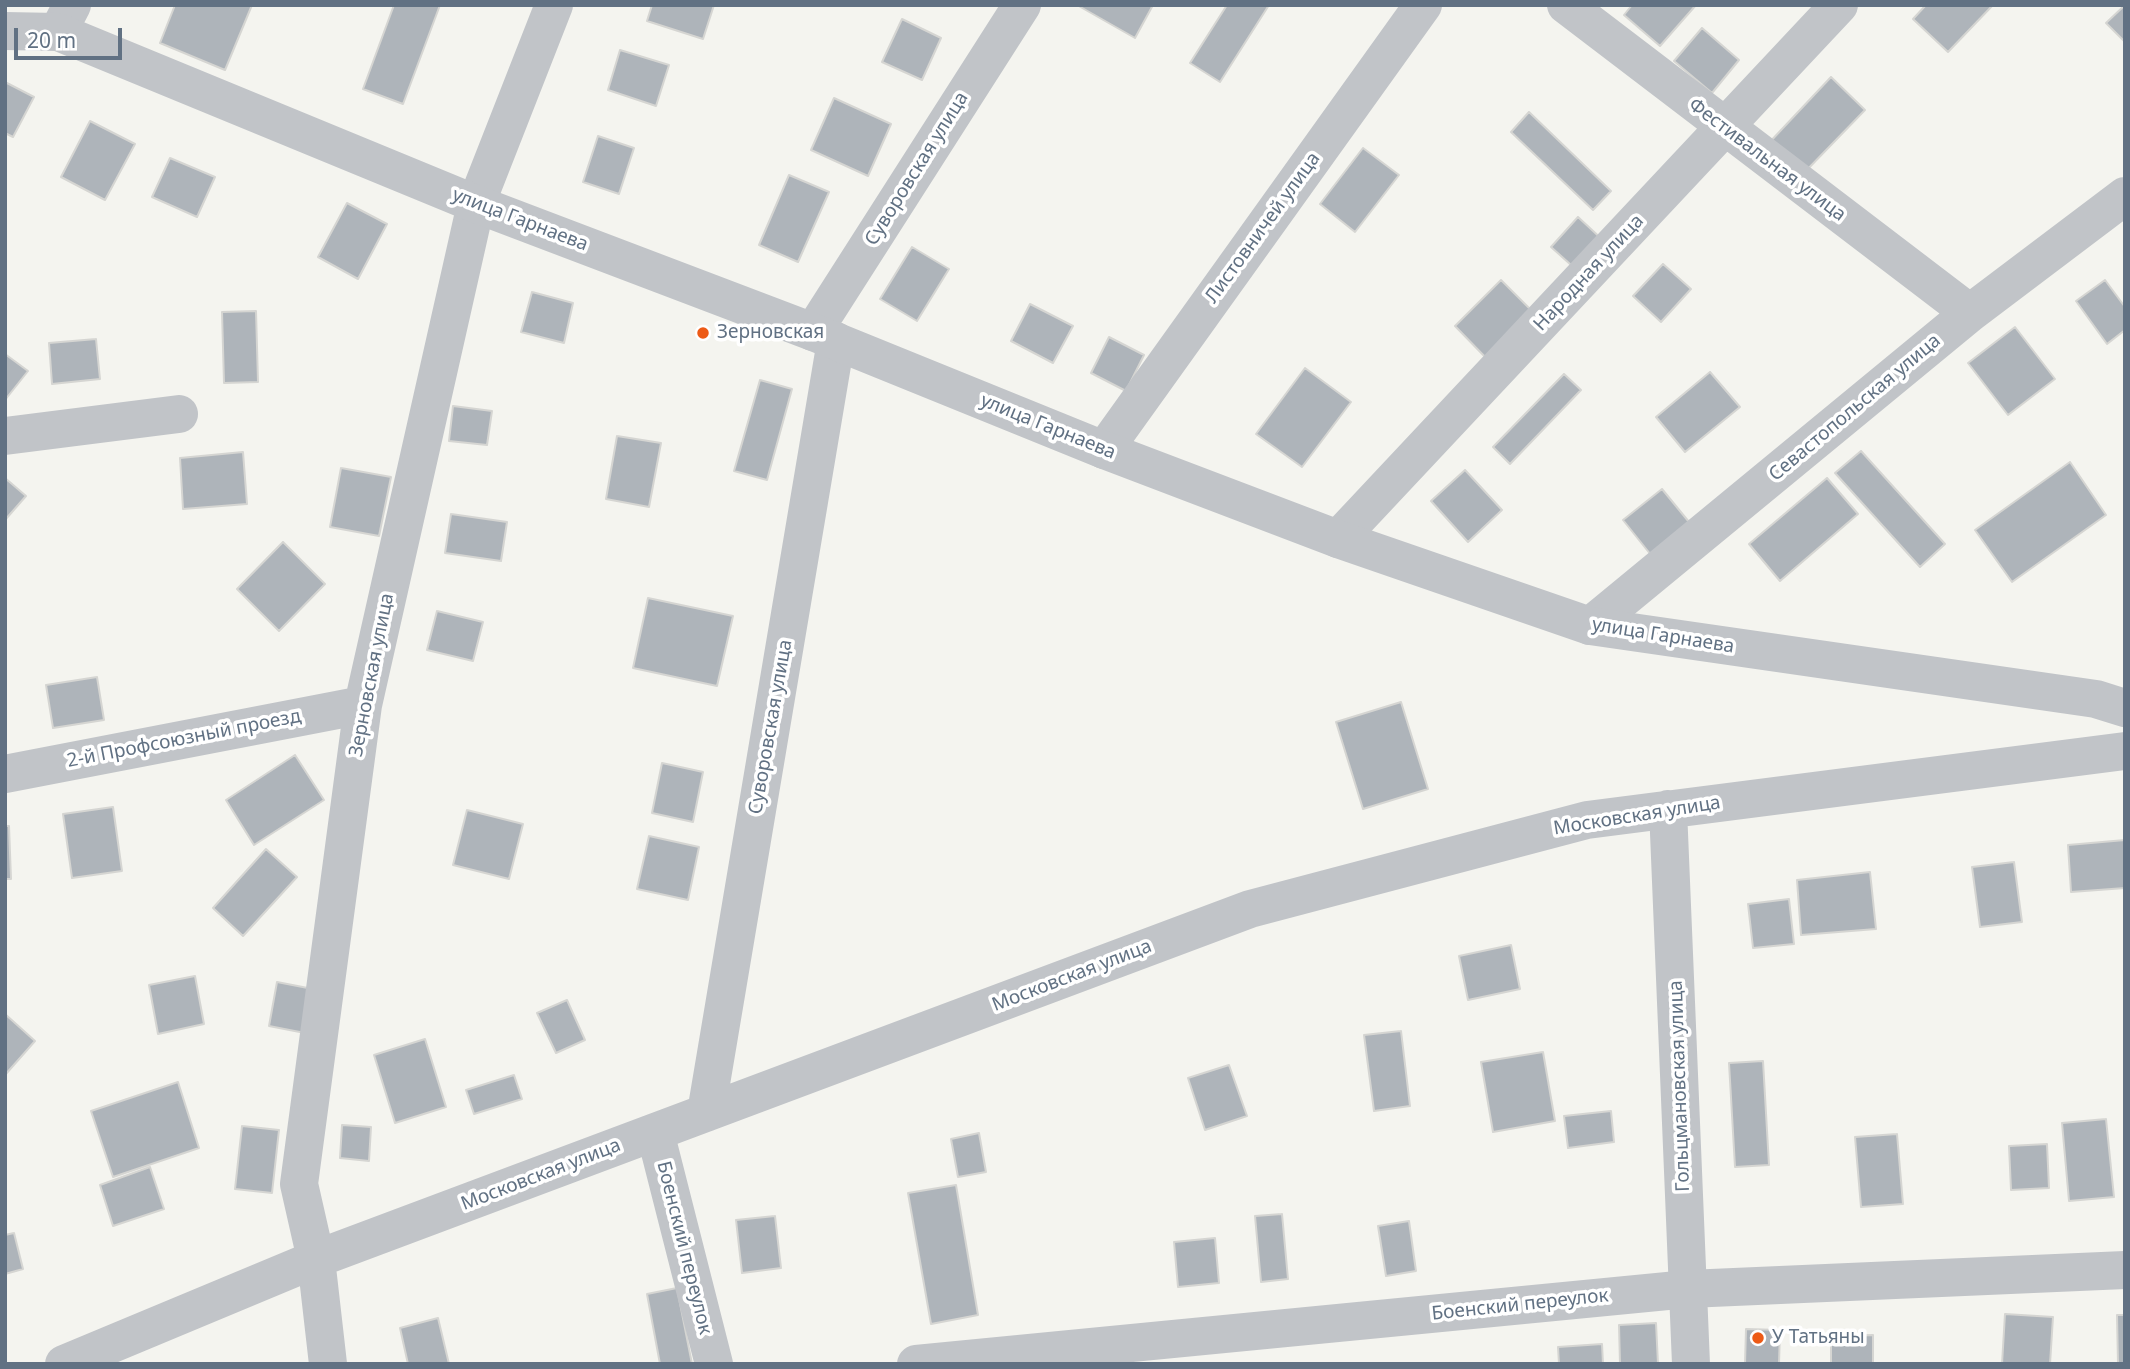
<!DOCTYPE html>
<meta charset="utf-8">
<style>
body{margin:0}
#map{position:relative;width:2130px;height:1369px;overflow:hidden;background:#f4f4ef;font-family:"Noto Sans",sans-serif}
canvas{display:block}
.frame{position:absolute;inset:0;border:7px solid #617183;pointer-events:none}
.scale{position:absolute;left:14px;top:28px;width:108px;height:32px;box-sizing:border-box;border:4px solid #617183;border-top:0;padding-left:9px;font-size:21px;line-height:24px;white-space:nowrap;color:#617183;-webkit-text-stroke:5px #fff;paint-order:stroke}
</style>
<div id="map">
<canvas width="2130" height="1369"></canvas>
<div class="frame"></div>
<div class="scale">20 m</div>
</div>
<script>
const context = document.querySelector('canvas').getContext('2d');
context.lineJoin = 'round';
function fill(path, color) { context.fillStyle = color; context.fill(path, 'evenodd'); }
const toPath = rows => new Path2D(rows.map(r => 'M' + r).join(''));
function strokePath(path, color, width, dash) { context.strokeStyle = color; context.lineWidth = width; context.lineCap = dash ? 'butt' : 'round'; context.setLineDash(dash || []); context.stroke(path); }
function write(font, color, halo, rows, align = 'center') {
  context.font = font + ' "Noto Sans",sans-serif'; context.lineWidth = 7; context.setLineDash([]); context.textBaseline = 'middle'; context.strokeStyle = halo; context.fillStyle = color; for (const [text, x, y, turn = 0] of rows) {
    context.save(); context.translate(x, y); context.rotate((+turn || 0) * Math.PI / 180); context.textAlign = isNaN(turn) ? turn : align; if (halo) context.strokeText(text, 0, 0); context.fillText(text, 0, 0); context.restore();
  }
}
const building = toPath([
 [175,5,252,5,225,70,160,43,175,5],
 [394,5,440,5,403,104,363,89,394,5],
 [652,5,714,5,703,39,647,21,652,5],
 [1077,5,1153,5,1135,38,1077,5],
 [1227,5,1269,5,1220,82,1190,63,1227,5],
 [1632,5,1696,5,1660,46,1624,15,1632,5],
 [1926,5,1993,5,1948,52,1913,19,1926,5],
 [2125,5,2125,42,2106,23,2125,5],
 [902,19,941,38,922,80,882,62,902,19],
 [1702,28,1739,60,1712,93,1674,61,1702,28],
 [620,50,669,65,656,106,608,90,620,50],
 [1831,77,1865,110,1800,177,1767,145,1831,77],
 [5,82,34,97,13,137,5,133,5,82],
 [834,98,891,124,868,176,811,150,834,98],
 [1529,112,1611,191,1593,210,1511,132,1529,112],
 [90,121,135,144,105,200,61,177,90,121],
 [598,136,634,148,619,194,583,182,598,136],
 [1363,148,1399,175,1355,232,1320,204,1363,148],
 [170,158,215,177,197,217,152,197,170,158],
 [789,175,829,192,798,262,759,245,789,175],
 [347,203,387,224,358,279,318,257,347,203],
 [1578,217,1606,243,1580,273,1551,247,1578,217],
 [912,247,949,269,917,321,880,299,912,247],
 [1663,264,1691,289,1661,322,1633,296,1663,264],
 [1501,280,1535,314,1489,361,1455,326,1501,280],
 [2105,280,2125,307,2125,330,2107,344,2076,301,2105,280],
 [532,292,573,303,564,343,521,332,532,292],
 [1030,304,1073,326,1053,363,1011,341,1030,304],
 [256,311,258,382,224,383,222,312,256,311],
 [2015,327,2055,379,2008,415,1968,363,2015,327],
 [1109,337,1144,355,1126,391,1091,373,1109,337],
 [96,339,100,379,52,384,49,343,96,339],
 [5,354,28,371,5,400,5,354],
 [1305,368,1351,402,1302,467,1256,434,1305,368],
 [1710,372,1740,407,1685,452,1656,417,1710,372],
 [1564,374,1581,390,1510,464,1493,447,1564,374],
 [760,380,792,389,767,480,734,471,760,380],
 [453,406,492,411,487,445,449,441,453,406],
 [617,436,661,443,649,507,606,499,617,436],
 [1861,451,1945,544,1920,567,1835,473,1861,451],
 [243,452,247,504,183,509,180,458,243,452],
 [2070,462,2106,515,2012,582,1975,530,2070,462],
 [341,468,391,477,379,536,330,527,341,468],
 [1465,470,1502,510,1468,542,1431,501,1465,470],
 [5,478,26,496,5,520,5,478],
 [1827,478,1858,514,1780,581,1749,544,1827,478],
 [1662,489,1689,522,1651,555,1623,520,1662,489],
 [451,514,507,522,501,561,445,553,451,514],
 [283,542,325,584,279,631,237,589,283,542],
 [648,598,733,616,717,686,633,668,648,598],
 [437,611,483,622,473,661,427,650,437,611],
 [97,677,104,720,53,728,46,685,97,677],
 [1401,702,1428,789,1363,809,1336,722,1401,702],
 [295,755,324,800,254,845,226,800,295,755],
 [662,763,703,772,693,822,652,813,662,763],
 [113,807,122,871,72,878,63,814,113,807],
 [467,810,523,824,509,879,453,865,467,810],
 [5,826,9,826,11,879,5,879,5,826],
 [649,836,699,847,688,900,637,889,649,836],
 [2125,840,2125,888,2071,892,2068,845,2125,840],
 [266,849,297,877,243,936,213,908,266,849],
 [2014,862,2022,922,1980,927,1972,867,2014,862],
 [1870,872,1876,929,1801,935,1797,880,1870,872],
 [1789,899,1794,944,1753,948,1748,904,1789,899],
 [1511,945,1520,989,1468,1000,1459,956,1511,945],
 [195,976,204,1024,158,1034,149,985,195,976],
 [277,982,318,990,310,1034,269,1026,277,982],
 [567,1000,585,1040,556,1053,537,1013,567,1000],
 [5,1014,35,1041,5,1075,5,1014],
 [1401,1031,1410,1106,1374,1111,1364,1035,1401,1031],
 [425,1039,446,1107,395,1123,374,1055,425,1039],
 [1543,1052,1555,1121,1493,1132,1481,1062,1543,1052],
 [1763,1061,1769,1165,1735,1167,1729,1063,1763,1061],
 [1229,1065,1247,1116,1205,1130,1188,1078,1229,1065],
 [514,1075,522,1099,474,1114,466,1090,514,1075],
 [178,1082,199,1148,113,1177,91,1111,178,1082],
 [1611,1111,1614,1142,1568,1148,1564,1116,1611,1111],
 [2106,1119,2114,1197,2069,1201,2062,1123,2106,1119],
 [342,1125,371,1127,369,1161,340,1158,342,1125],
 [242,1126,279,1130,272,1193,235,1189,242,1126],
 [979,1133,986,1172,958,1177,951,1139,979,1133],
 [1897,1134,1903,1204,1861,1207,1855,1137,1897,1134],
 [2047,1144,2049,1188,2011,1190,2009,1146,2047,1144],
 [150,1167,164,1209,113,1226,100,1185,150,1167],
 [956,1185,978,1315,931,1324,908,1193,956,1185],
 [1282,1214,1288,1279,1261,1282,1255,1216,1282,1214],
 [775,1216,781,1268,742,1273,736,1220,775,1216],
 [1409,1221,1416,1271,1386,1276,1378,1226,1409,1221],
 [14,1233,23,1269,5,1274,5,1235,14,1233],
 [1215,1238,1219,1283,1178,1287,1174,1242,1215,1238],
 [677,1288,692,1364,660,1364,647,1294,677,1288],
 [2005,1314,2053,1317,2050,1364,2002,1364,2005,1314],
 [2117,1315,2125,1315,2125,1364,2118,1364,2117,1315],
 [438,1318,449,1364,408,1364,400,1328,438,1318],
 [1656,1323,1658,1364,1620,1364,1619,1325,1656,1323],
 [1746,1329,1780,1330,1779,1364,1745,1364,1746,1329],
 [1873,1335,1873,1364,1831,1364,1831,1336,1873,1335],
 [1602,1344,1603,1364,1559,1364,1558,1347,1602,1344]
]);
fill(building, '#aeb4ba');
strokePath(building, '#d5d5d2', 2);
strokePath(toPath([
 [1566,5,1970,313],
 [58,32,72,5],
 [813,332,1022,5],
 [5,436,179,414],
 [1104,450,1423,5],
 [1338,539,1839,5],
 [1590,626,1970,313,2125,196],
 [5,774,363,705],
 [1668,809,1691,1364],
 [706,1113,836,341],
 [655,1132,714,1364],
 [64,1364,316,1259,1250,909,1587,820,2125,751],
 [328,1364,316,1259,299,1184,363,705,476,204,554,5],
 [916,1364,1688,1289,2125,1270]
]), '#c1c4c8', 38);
strokePath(toPath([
 [5,31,58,32,476,204,813,332,1104,450,1338,539,1590,626,2096,699,2125,708]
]), '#c1c4c8', 38);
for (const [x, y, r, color] of [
 [703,333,7,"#ed5a16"],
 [1758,1338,7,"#ed5a16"]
]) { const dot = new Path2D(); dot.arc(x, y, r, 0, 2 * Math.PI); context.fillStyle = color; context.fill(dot); strokePath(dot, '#fff', 2.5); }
write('19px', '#617183', '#fff', [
 ["Фестивальная улица",1767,160,37],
 ["Суворовская улица",917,169,-58],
 ["улица Гарнаева",520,220,21],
 ["Листовничей улица",1263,228,-54],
 ["Народная улица",1589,273,-47],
 ["Севастопольская улица",1855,408,-40],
 ["улица Гарнаева",1048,427,22],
 ["улица Гарнаева",1663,636,9],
 ["Зерновская улица",372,675,-79],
 ["Суворовская улица",771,727,-80],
 ["2-й Профсоюзный проезд",184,739,-11],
 ["Московская улица",1637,816,-9],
 ["Московская улица",1072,976,-21],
 ["Гольцмановская улица",1680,1086,-92],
 ["Московская улица",541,1175,-21],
 ["Боенский переулок",684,1248,76],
 ["Боенский переулок",1520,1305,-6]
]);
write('19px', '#617183', '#fff', [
 ["Зерновская",717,333],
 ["У Татьяны",1772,1338]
], 'left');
</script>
